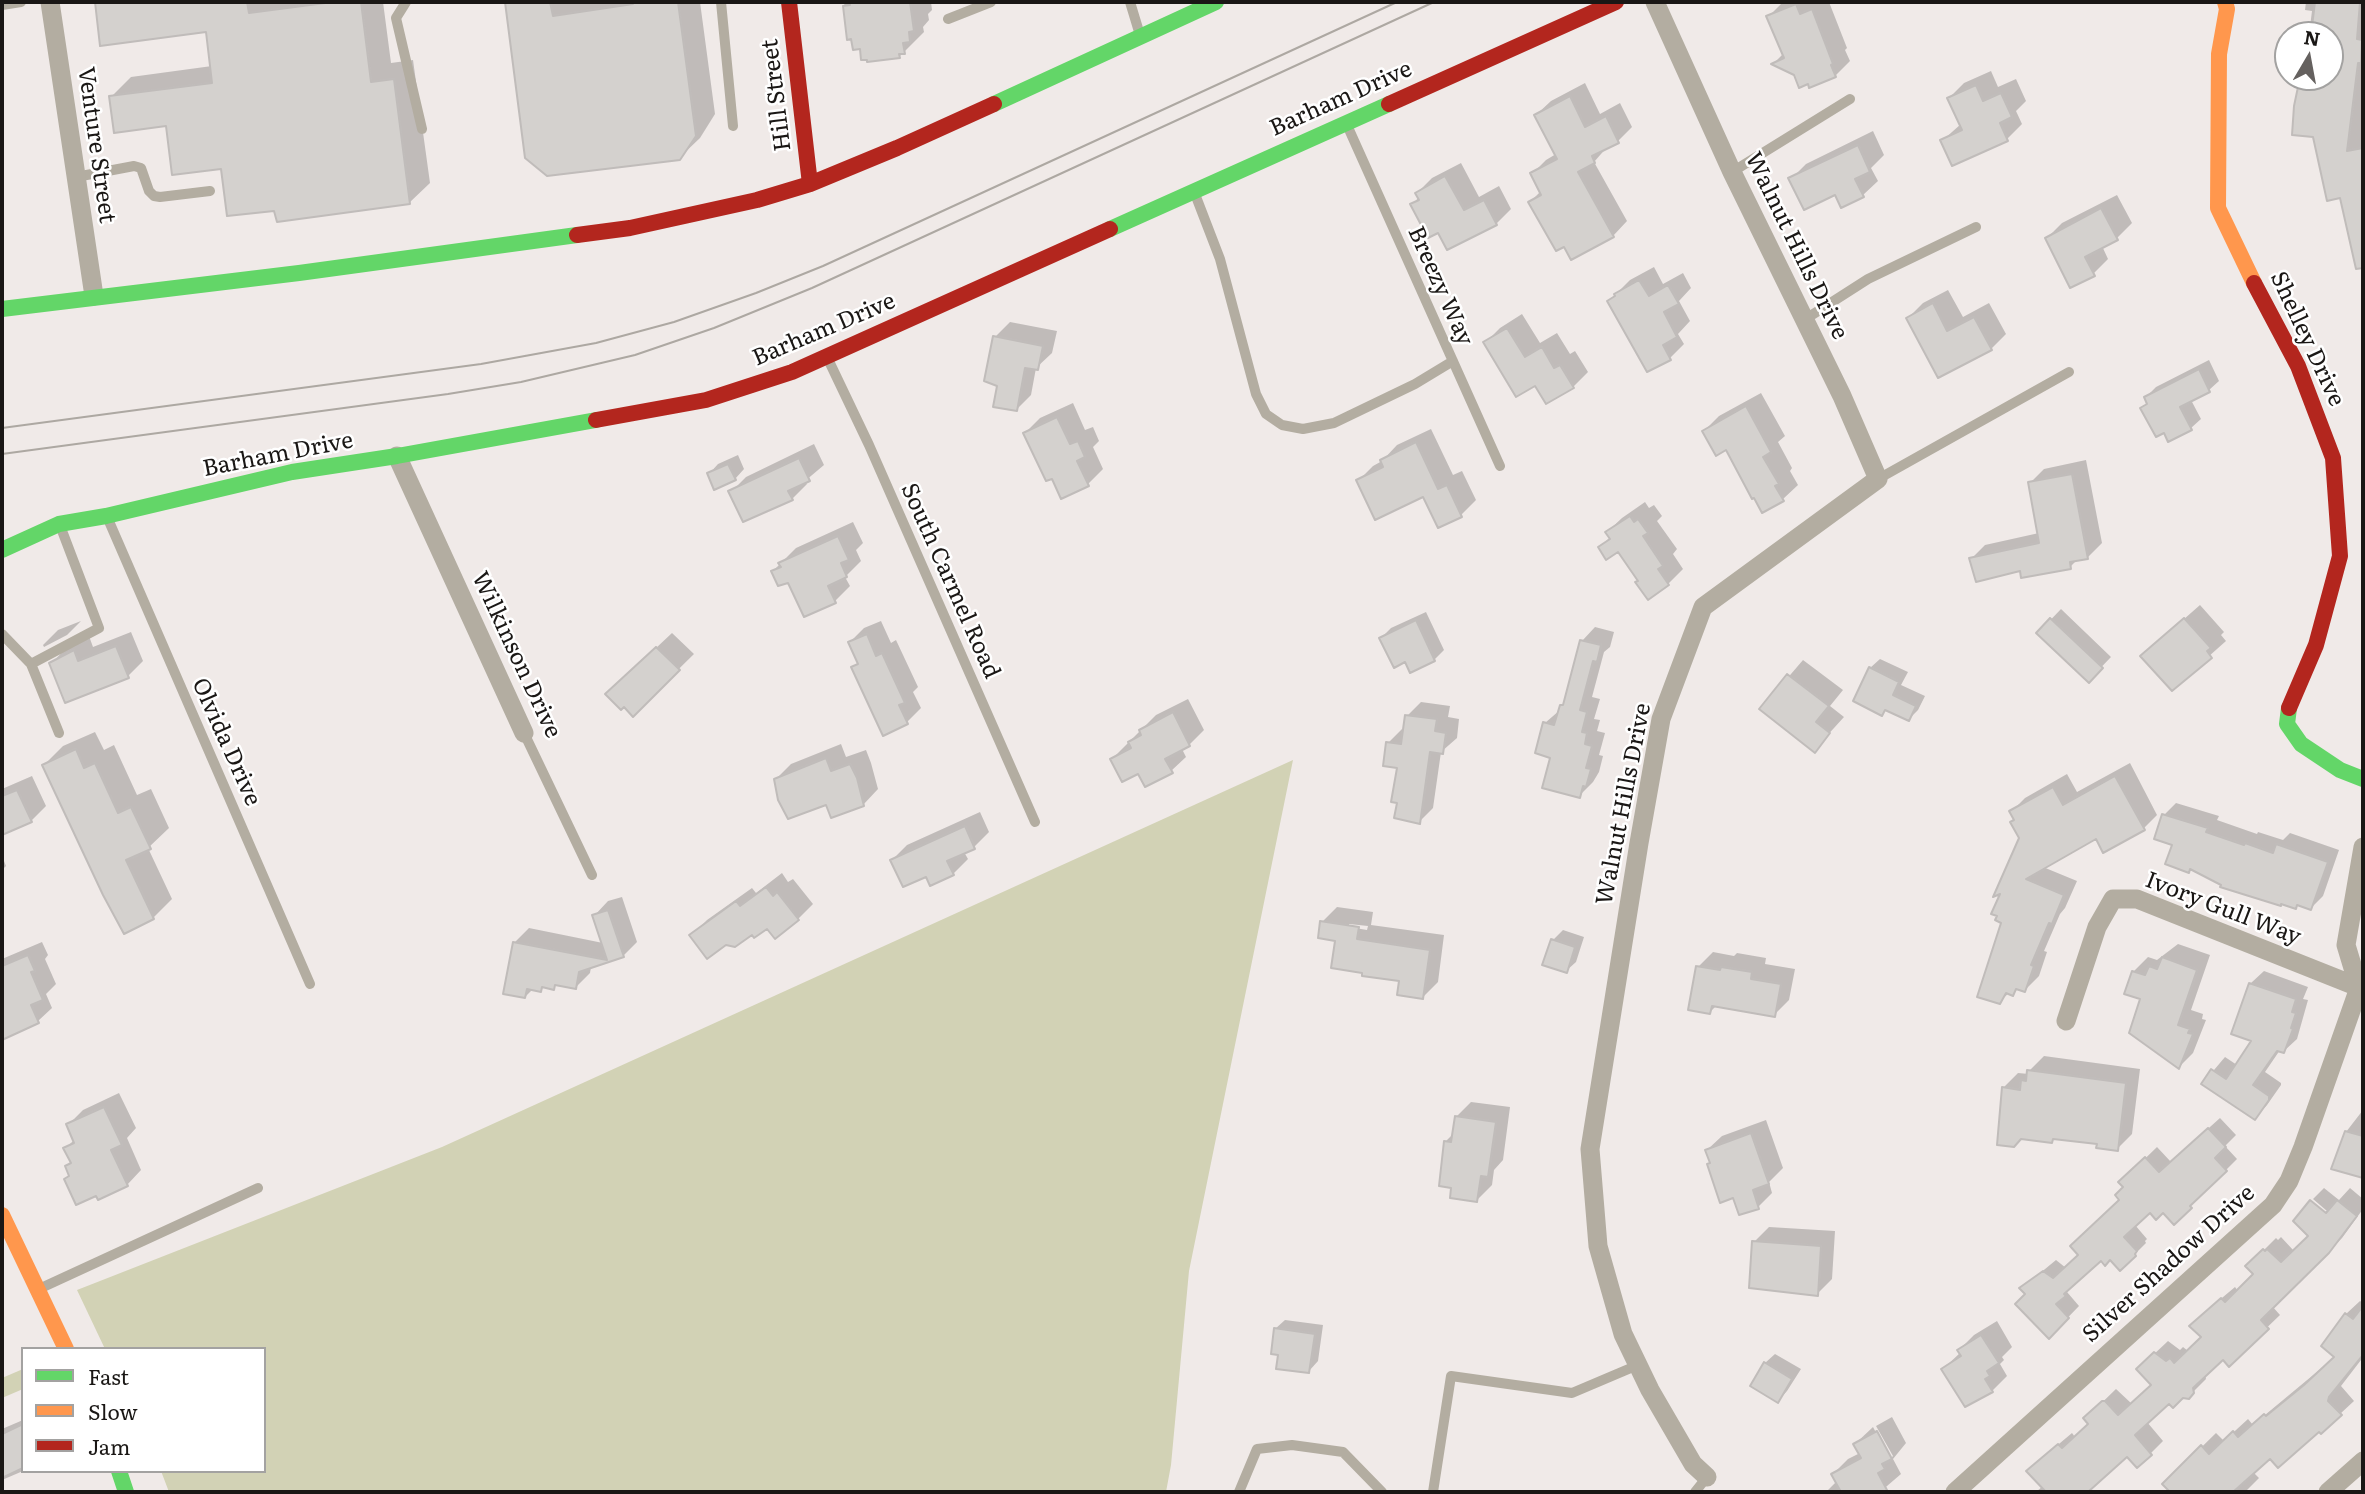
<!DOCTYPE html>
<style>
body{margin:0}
#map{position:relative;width:2365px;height:1494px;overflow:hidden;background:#f0eae8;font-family:Literata,serif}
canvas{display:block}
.frame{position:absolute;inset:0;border:4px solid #1a1715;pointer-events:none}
.legend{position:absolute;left:21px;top:1347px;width:245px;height:126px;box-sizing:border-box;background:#fff;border:2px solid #a3a2a1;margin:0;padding:9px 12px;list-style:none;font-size:21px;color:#1a1715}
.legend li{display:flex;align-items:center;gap:14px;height:35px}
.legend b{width:35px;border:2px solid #a3a2a1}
.north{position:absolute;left:2274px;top:21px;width:70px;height:70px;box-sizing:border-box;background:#fff;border:2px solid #a3a2a1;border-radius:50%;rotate:10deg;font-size:19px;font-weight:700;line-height:28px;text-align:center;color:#1a1715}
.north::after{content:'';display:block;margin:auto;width:24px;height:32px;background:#65615f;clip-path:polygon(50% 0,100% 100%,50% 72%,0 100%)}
</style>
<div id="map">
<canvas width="2365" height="1494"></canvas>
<div class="frame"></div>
<ul class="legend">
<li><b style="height:9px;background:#63d668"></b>Fast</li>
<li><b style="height:9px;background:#ff974d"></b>Slow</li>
<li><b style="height:9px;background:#b3261e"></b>Jam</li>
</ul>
<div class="north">N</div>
</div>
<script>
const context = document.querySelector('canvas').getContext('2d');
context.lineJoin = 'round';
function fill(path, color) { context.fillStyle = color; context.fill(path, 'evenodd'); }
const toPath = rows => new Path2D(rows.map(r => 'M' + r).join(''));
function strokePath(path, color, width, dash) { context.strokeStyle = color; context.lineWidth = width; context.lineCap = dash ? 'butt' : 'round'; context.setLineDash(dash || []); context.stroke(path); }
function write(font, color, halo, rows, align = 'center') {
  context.font = font + ' Literata,serif'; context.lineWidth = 5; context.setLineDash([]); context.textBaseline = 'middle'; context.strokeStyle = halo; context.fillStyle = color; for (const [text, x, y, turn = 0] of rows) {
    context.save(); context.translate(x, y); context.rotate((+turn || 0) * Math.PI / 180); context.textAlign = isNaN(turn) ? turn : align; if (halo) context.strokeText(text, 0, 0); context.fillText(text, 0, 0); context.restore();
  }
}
fill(toPath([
 [1293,760,1189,1271,1171,1465,1166,1492,169,1492,161,1471,264,1471,264,1349,105,1349,77,1290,442,1147],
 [23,1369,23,1389,2,1398,2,1378]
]), '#d2d2b5');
fill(toPath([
 [96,2,383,2,391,63,413,60,430,183,409,203,275,209,167,124,111,97,131,77,212,66,207,30,102,44],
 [506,2,700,2,715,114,700,138,679,158,527,157],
 [844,2,931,2,932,10,928,14,929,20,923,27,924,32,899,57,853,37,849,38],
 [1783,2,1829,2,1847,48,1845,50,1850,61,1835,76,1809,82,1774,63,1783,54,1768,17],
 [2306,2,2363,2,2361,137,2363,137,2363,266,2360,253,2353,255,2341,196,2314,136,2300,88,2303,84,2304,77,2330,77,2330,35,2309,35,2312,11,2305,10],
 [1991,71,1998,87,2016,79,2026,101,2016,111,2022,124,2007,139,1943,140,1961,124,1949,98,1964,83],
 [1585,83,1600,114,1620,103,1632,127,1618,141,1608,146,1594,162,1627,221,1613,236,1565,244,1530,202,1541,191,1532,174,1546,160,1556,154,1536,115,1551,101],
 [1873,131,1884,155,1871,168,1878,181,1863,195,1836,193,1791,179,1806,164],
 [1461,163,1479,197,1499,186,1511,209,1496,224,1438,231,1412,205,1419,197,1417,193,1432,178],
 [2117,195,2132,223,2117,238,2102,246,2108,259,2093,274,2047,238,2062,223],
 [1654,267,1663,284,1683,273,1691,288,1679,301,1690,321,1678,334,1684,344,1670,358,1609,301,1630,280],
 [1948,290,1963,317,1989,303,2006,334,1991,349,1908,318,1923,303],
 [1522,314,1540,343,1557,333,1570,354,1575,351,1588,372,1573,387,1536,383,1485,343,1500,328],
 [1010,322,1057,331,1052,353,1036,368,1031,395,1016,410,999,385,995,337],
 [2209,360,2219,381,2209,390,2191,400,2201,419,2191,428,2164,430,2142,408,2148,402,2146,397,2156,387],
 [1761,393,1785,436,1778,442,1792,468,1790,471,1798,485,1783,499,1726,448,1704,431,1719,416],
 [1073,403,1085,430,1093,427,1099,441,1093,447,1103,469,1088,484,1053,476,1025,433,1040,418],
 [1431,429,1453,475,1462,471,1476,500,1461,515,1424,494,1358,481,1373,466,1382,461,1397,445],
 [814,444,824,465,805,481,807,484,792,499,731,492,746,477],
 [738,455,744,469,735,479,709,474,718,464],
 [2086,460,2102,543,2088,557,2078,559,2070,567,2021,568,1971,559,1985,545,2039,533,2030,483,2044,469],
 [1645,502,1649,508,1654,505,1662,516,1657,521,1677,549,1673,554,1683,569,1668,584,1640,580,1619,550,1600,548,1610,537,1607,532,1622,518],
 [853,522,863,543,856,550,861,561,845,577,850,586,835,601,773,571,796,548],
 [2200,605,2224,632,2221,635,2226,641,2172,689,2142,656],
 [2061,609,2111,657,2089,680,2038,633],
 [1426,612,1444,650,1434,660,1406,660,1381,638,1391,628],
 [81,621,67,635,44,647,43,645,58,630],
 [881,621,891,643,896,640,918,687,913,692,921,708,907,722,853,668,859,662,850,642,864,628],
 [1595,627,1614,632,1610,647,1604,652,1592,697,1600,699,1594,719,1600,720,1597,731,1605,733,1599,755,1603,756,1599,772,1593,782,1579,796,1552,756,1545,723,1560,710,1566,701,1582,641],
 [131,632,143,661,128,676,51,664,66,648,89,636,93,647],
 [672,633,694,654,633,714,622,680],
 [1880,659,1908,672,1901,685,1925,696,1918,710,1909,719,1886,709,1882,713,1870,668],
 [1803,660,1843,690,1830,706,1844,717,1814,750,1761,709],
 [1188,699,1204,730,1189,745,1182,749,1186,757,1171,771,1139,771,1112,759,1156,715],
 [1421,702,1450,706,1448,717,1459,719,1457,738,1441,752,1433,808,1419,822,1388,743,1402,729,1405,729,1407,716],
 [95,732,104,750,114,745,137,795,151,789,169,828,148,848,172,899,153,918,44,765,63,746],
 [841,744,846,757,866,750,871,763,878,789,863,805,827,802,776,779,791,764],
 [2130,763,2157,815,2144,828,2097,836,2043,867,2077,881,2065,908,2060,914,2044,951,2047,952,2039,976,2025,990,2018,988,2013,994,2009,993,1999,1002,2003,921,2021,837,2011,812,2025,798,2067,774,2077,792],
 [32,776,46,806,31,821,2,833,2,789],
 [2176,803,2219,816,2217,820,2257,834,2258,832,2283,840,2290,833,2339,850,2323,896,2311,908,2298,904,2295,907,2192,868,2189,871,2174,844,2164,815],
 [980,812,989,832,974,847,964,852,968,859,953,874,927,875,892,860,907,845],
 [2,856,6,866,2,870],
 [782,873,788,882,793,879,813,904,798,919,767,926,752,932,692,935,707,920,752,888,756,893],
 [622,897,637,942,623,956,591,967,590,973,576,987,557,984,553,988,544,986,540,990,533,989,525,997,515,942,529,928,603,943,594,916,608,901],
 [1337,907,1373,912,1371,925,1444,935,1438,982,1423,997,1401,980,1337,939,1322,922],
 [1349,924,1368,926,1367,930,1349,927],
 [1563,930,1584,937,1576,962,1566,971,1553,940],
 [42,942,48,955,45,959,56,984,46,994,52,1008,38,1021,4,1037,2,1031,2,959],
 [2178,944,2210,955,2191,1010,2203,1014,2202,1019,2206,1020,2193,1053,2179,1067,2142,998,2133,972,2148,957,2157,960],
 [1713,952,1734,956,1737,953,1766,958,1765,964,1795,969,1789,1000,1774,1015,1717,1005,1710,1012,1698,967],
 [2264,971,2308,987,2303,999,2308,1000,2297,1039,2284,1051,2280,1050,2265,1072,2281,1083,2281,1085,2267,1105,2255,1118,2203,1083,2225,1057,2237,1065,2254,1040,2233,1033,2251,983],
 [2044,1056,2140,1069,2132,1134,2117,1149,2098,1143,2055,1138,2052,1141,2003,1088,2018,1073,2029,1074,2029,1071],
 [119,1093,136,1128,127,1138,141,1170,127,1185,70,1175,67,1166,72,1161,66,1148,75,1139,68,1125,83,1110],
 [1471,1102,1510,1107,1503,1160,1494,1170,1492,1185,1477,1200,1453,1186,1445,1142,1454,1133,1456,1117],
 [2363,1110,2363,1176,2333,1168,2346,1132],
 [2220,1118,2236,1135,2225,1146,2237,1159,2174,1222,2163,1211,2150,1210,2135,1225,2147,1239,2145,1241,2146,1243,2120,1269,2111,1258,2101,1259,2067,1292,2079,1306,2049,1337,2022,1288,2056,1260,2066,1268,2080,1254,2121,1200,2125,1187,2121,1182,2157,1147,2171,1162],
 [1766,1120,1783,1168,1769,1182,1772,1193,1758,1207,1735,1196,1712,1162,1707,1150,1722,1136],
 [2324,1188,2339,1200,2350,1188,2363,1199,2363,1209,2342,1238,2272,1306,2280,1315,2229,1364,2223,1358,2205,1375,2206,1379,2188,1397,2169,1401,2147,1422,2163,1441,2151,1453,2127,1455,2086,1492,2036,1492,2043,1486,2041,1459,2072,1433,2075,1437,2090,1423,2086,1418,2116,1389,2132,1404,2153,1384,2151,1357,2168,1341,2180,1350,2183,1347,2188,1351,2203,1337,2204,1313,2235,1287,2238,1291,2255,1274,2248,1266,2276,1238,2278,1240,2281,1237,2294,1251,2332,1220,2334,1217,2313,1199],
 [1769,1227,1835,1231,1832,1279,1817,1294,1754,1242],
 [2360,1301,2363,1303,2363,1362,2361,1360,2341,1386,2354,1401,2340,1414,2319,1430,2270,1457,2253,1472,2259,1478,2245,1492,2172,1492,2164,1484,2216,1433,2224,1441,2248,1419,2253,1425,2336,1356,2346,1314],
 [1285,1320,1323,1325,1318,1361,1309,1371,1280,1354,1275,1329],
 [1997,1321,2012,1347,2002,1357,2004,1360,2000,1364,2007,1376,1992,1391,1966,1405,1943,1369,1961,1352,1959,1350,1974,1335],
 [1775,1354,1801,1369,1787,1391,1778,1401,1765,1363],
 [1892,1417,1906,1443,1893,1459,1901,1474,1880,1492,1826,1492,1837,1481,1833,1474,1848,1459,1860,1453,1855,1444,1873,1427,1890,1459,1893,1456,1876,1426],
 [23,1420,23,1471,2,1480,2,1429]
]), '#0003');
const building = toPath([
 [95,2,247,2,249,13,333,2,361,2,371,82,394,79,410,204,277,222,274,211,227,216,221,169,172,175,166,126,114,133,109,96,212,83,206,32,100,46,95,2],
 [505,2,550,2,553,16,633,4,632,2,678,2,696,136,680,160,547,176,525,158,505,2],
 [849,2,910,2,914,31,909,32,910,42,903,43,905,54,899,54,900,58,867,62,867,60,861,60,860,49,853,50,851,39,847,40,843,6,850,5,849,2],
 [2315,2,2360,2,2357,39,2362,40,2361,63,2358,63,2347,151,2363,148,2363,268,2356,269,2340,198,2327,201,2313,137,2292,135,2294,106,2298,87,2311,88,2312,77,2330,77,2330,35,2311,35,2315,2],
 [1796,4,1800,14,1812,9,1833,64,1831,65,1836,77,1809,88,1808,84,1799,88,1794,75,1771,64,1784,58,1766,16,1796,4],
 [1976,85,1983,101,2001,93,2012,117,2000,123,2008,141,1952,166,1940,140,1962,130,1947,98,1976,85],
 [1570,96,1585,127,1606,116,1619,143,1592,156,1595,163,1578,172,1614,237,1571,260,1564,247,1556,251,1528,202,1541,195,1530,173,1557,159,1534,115,1570,96],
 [1858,145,1870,172,1855,179,1864,197,1841,208,1835,195,1804,210,1788,178,1858,145],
 [1445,176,1464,210,1484,200,1497,225,1447,250,1438,233,1428,238,1410,204,1419,200,1415,193,1445,176],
 [2101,208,2118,240,2085,257,2095,276,2070,288,2045,238,2101,208],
 [1639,280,1649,296,1668,285,1679,304,1664,312,1677,337,1663,345,1671,360,1647,372,1607,301,1615,296,1614,294,1639,280],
 [1933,303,1947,331,1974,317,1992,350,1938,378,1906,318,1933,303],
 [1507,328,1525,357,1542,347,1554,368,1560,365,1574,388,1546,404,1535,386,1516,397,1483,342,1507,328],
 [993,336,1043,346,1038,370,1025,368,1017,411,993,407,997,386,984,381,993,336],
 [2199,369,2210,392,2180,407,2192,430,2168,442,2164,433,2156,437,2140,408,2147,404,2144,397,2199,369],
 [1746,406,1771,452,1763,457,1779,484,1775,486,1784,501,1762,513,1754,498,1752,499,1726,450,1716,456,1702,431,1746,406],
 [1057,417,1070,444,1078,441,1085,457,1077,461,1089,486,1061,499,1052,479,1046,481,1023,433,1057,417],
 [1416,442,1438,489,1447,485,1462,517,1438,528,1423,497,1375,520,1356,480,1383,467,1380,460,1416,442],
 [799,458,810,481,788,491,793,500,743,522,728,491,799,458],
 [728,464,736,480,714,490,707,473,728,464],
 [2072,474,2088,559,2070,562,2071,569,2021,578,2020,571,1976,582,1969,558,2039,543,2028,482,2072,474],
 [1630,516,1634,522,1638,519,1648,533,1643,536,1663,566,1658,569,1669,585,1648,600,1635,582,1638,581,1618,552,1606,560,1598,547,1610,539,1605,532,1630,516],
 [838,536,849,560,841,563,847,577,828,586,836,603,804,617,788,583,778,586,771,571,781,567,778,563,838,536],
 [2050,618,2103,668,2089,683,2036,633,2050,618],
 [2184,618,2211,648,2207,651,2212,658,2172,691,2140,656,2184,618],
 [1416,620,1435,661,1410,673,1405,662,1394,668,1379,638,1416,620],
 [867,634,876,656,882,653,905,703,899,705,908,724,883,736,851,667,858,664,848,642,867,634],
 [1580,640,1601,645,1597,662,1593,661,1580,710,1587,712,1582,732,1587,733,1585,744,1592,746,1586,768,1591,769,1586,787,1583,786,1580,798,1542,788,1550,758,1535,753,1543,722,1554,725,1560,705,1563,705,1580,640],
 [116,646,129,678,65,703,49,663,74,650,78,661,116,646],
 [656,647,680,670,633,717,624,707,621,710,605,694,656,647],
 [1869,667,1899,682,1893,695,1916,706,1909,721,1885,710,1882,716,1853,701,1869,667],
 [1787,674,1829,706,1816,722,1830,733,1815,753,1759,709,1787,674],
 [1173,712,1190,746,1165,759,1173,773,1145,787,1138,774,1122,782,1110,759,1131,748,1128,742,1141,735,1139,730,1173,712],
 [1405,715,1437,719,1435,731,1446,733,1443,754,1430,752,1420,824,1394,818,1397,803,1391,802,1397,768,1383,766,1386,742,1401,744,1405,715],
 [76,749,84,768,95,763,118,813,131,807,151,849,126,860,154,919,124,934,103,895,42,765,76,749],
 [826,758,831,771,850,764,857,778,864,806,831,818,826,805,788,819,778,800,774,779,826,758],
 [2115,776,2145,830,2103,853,2096,839,2026,879,2064,895,2052,924,2049,923,2031,965,2034,966,2025,992,2016,989,2013,996,2006,993,2000,1004,1977,997,2001,923,1995,920,1997,916,1991,914,2000,894,1993,897,2019,838,2010,822,2014,820,2009,811,2053,787,2063,805,2115,776],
 [17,790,32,822,2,835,2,796,17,790],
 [2162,814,2208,828,2206,832,2244,845,2245,843,2273,853,2276,844,2328,862,2311,910,2297,905,2296,909,2281,904,2281,906,2220,887,2221,885,2190,869,2189,873,2165,864,2172,845,2154,839,2162,814],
 [965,826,975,849,947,861,954,875,930,886,926,877,903,887,890,860,965,826],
 [766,887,773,896,777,892,799,920,775,939,767,929,754,938,752,935,735,947,726,945,707,959,689,935,736,901,740,906,766,887],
 [608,910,624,957,579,972,576,989,555,985,554,990,542,987,541,992,527,989,525,998,503,994,513,942,607,960,592,915,608,910],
 [1320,921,1359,927,1357,939,1430,950,1423,999,1397,995,1399,981,1362,976,1362,973,1331,968,1335,941,1318,938,1320,921],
 [1551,939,1575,947,1567,973,1542,965,1551,939],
 [28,955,35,971,31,972,43,1000,31,1005,39,1023,2,1040,2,966,28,955],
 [2162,957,2197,970,2178,1025,2190,1029,2188,1033,2193,1034,2179,1069,2129,1033,2140,999,2124,994,2132,971,2145,975,2149,966,2157,969,2162,957],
 [1696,966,1720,970,1721,967,1752,972,1751,979,1781,984,1775,1017,1712,1006,1710,1014,1688,1010,1696,966],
 [2249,983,2296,999,2292,1012,2296,1013,2291,1028,2293,1029,2284,1053,2277,1051,2253,1085,2269,1096,2269,1100,2255,1120,2201,1084,2211,1069,2226,1079,2251,1041,2231,1034,2249,983],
 [2027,1070,2126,1083,2118,1151,2096,1148,2097,1144,2053,1139,2052,1143,2021,1139,2014,1147,1997,1145,2002,1087,2020,1090,2021,1080,2026,1081,2027,1070],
 [104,1107,122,1145,111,1150,128,1186,98,1200,96,1196,76,1205,64,1179,69,1176,65,1166,71,1163,63,1148,74,1143,66,1124,104,1107],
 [1455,1116,1496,1122,1488,1177,1481,1176,1477,1202,1450,1198,1451,1188,1439,1186,1444,1141,1451,1142,1455,1116],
 [2208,1128,2226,1147,2215,1158,2227,1171,2190,1206,2192,1208,2174,1225,2163,1213,2156,1220,2150,1213,2124,1237,2137,1251,2135,1254,2136,1256,2120,1271,2110,1260,2105,1266,2101,1261,2064,1294,2066,1296,2056,1304,2069,1318,2049,1339,2015,1304,2025,1294,2019,1288,2043,1271,2053,1278,2078,1255,2070,1246,2119,1200,2115,1195,2123,1187,2118,1182,2145,1157,2159,1172,2208,1128],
 [2345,1131,2363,1136,2363,1178,2331,1169,2345,1131],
 [1751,1133,1769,1184,1753,1190,1759,1209,1739,1215,1733,1198,1720,1203,1707,1164,1710,1163,1705,1150,1751,1133],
 [2310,1200,2326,1213,2337,1200,2357,1216,2329,1253,2261,1320,2269,1329,2229,1367,2223,1360,2193,1388,2194,1393,2189,1399,2183,1398,2173,1408,2169,1404,2135,1435,2152,1455,2137,1468,2127,1457,2088,1492,2046,1492,2026,1471,2058,1444,2062,1448,2088,1424,2083,1418,2102,1401,2105,1401,2118,1415,2151,1385,2136,1369,2154,1352,2166,1361,2170,1358,2174,1363,2201,1337,2189,1326,2221,1298,2225,1302,2253,1274,2245,1266,2263,1249,2265,1251,2267,1249,2281,1262,2308,1236,2293,1221,2310,1200],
 [1752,1241,1821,1246,1818,1296,1749,1288,1752,1241],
 [2363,1306,2363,1355,2329,1397,2328,1401,2342,1415,2321,1434,2319,1432,2278,1468,2270,1459,2233,1492,2170,1492,2162,1484,2201,1445,2209,1454,2233,1431,2238,1437,2264,1414,2266,1416,2304,1385,2334,1357,2321,1346,2345,1313,2353,1319,2363,1306],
 [1274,1328,1315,1334,1309,1373,1276,1369,1278,1355,1271,1354,1274,1328],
 [1981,1335,1999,1363,1987,1371,1990,1376,1985,1379,1993,1392,1965,1407,1941,1369,1961,1356,1957,1350,1981,1335],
 [1764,1362,1792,1379,1778,1403,1750,1386,1764,1362],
 [23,1424,23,1468,2,1478,2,1434,23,1424],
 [1877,1431,1892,1459,1882,1464,1885,1469,1878,1473,1888,1492,1841,1492,1831,1474,1861,1458,1853,1444,1877,1431]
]);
fill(building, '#d4d1ce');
strokePath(building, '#c0bcba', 2);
strokePath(toPath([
 [406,2,396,18,422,129],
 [721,2,733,126],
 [1130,2,1140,35],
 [2,5,21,2],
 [948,19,991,2],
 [1347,125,1500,466],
 [1732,172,1850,99],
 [76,177,134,166,141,168,149,191,154,196,160,197,210,191],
 [1195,194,1220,259,1256,394,1266,414,1282,425,1303,429,1334,423,1415,384,1453,361],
 [1804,320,1868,279,1976,227],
 [827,357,869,445,1035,822],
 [1878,479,2069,372],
 [108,519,310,984],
 [2,634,31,664,99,628,61,528],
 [31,664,59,733],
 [524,733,592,875],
 [41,1288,258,1188],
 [1239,1492,1257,1449,1292,1445,1343,1452,1382,1492],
 [1433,1492,1451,1376,1572,1393,1638,1365],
 [1695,1492,1707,1477]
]), '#b3ada1', 10);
strokePath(toPath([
 [50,2,94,296],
 [1655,2,1732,172,1842,396,1878,479,1703,607,1661,719,1639,843,1590,1149,1598,1246,1623,1334,1650,1390,1693,1464,1707,1477],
 [397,456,524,733],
 [2359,988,2346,945,2363,847],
 [2066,1021,2097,927,2113,899,2137,899,2363,989],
 [1955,1492,2273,1205,2289,1181,2303,1147,2359,988],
 [2328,1492,2363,1461]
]), '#b3ada1', 19);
strokePath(toPath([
 [994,104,1216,2],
 [1110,229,1389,104],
 [2,309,299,273,577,235],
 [2,550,59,524,106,516,292,472,397,456,596,420],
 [2289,708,2287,724,2301,744,2340,770,2363,779],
 [119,1471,126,1492]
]), '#63d668', 16);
strokePath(toPath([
 [2225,2,2227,9,2219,54,2218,208,2254,283],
 [2,1215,66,1349]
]), '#ff974d', 16);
strokePath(toPath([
 [789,2,810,184],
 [1389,104,1616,2],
 [577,235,630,228,757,200,810,184,897,148,994,104],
 [2254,283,2298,366,2333,458,2340,556,2316,645,2289,708],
 [596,420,706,400,792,372,1110,229]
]), '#b3261e', 16);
strokePath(toPath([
 [2,428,481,364,596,343,674,322,756,293,823,266,1397,2],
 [2,454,448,394,521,382,635,355,714,328,812,288,1434,2]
]), '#ada8a2', 2);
write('23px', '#1a1715', '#fff', [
 ["Hill Street",777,95,-97],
 ["Barham Drive",1341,99,-24],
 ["Venture Street",96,145,82],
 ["Walnut Hills Drive",1796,246,64],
 ["Breezy Way",1440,286,66],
 ["Barham Drive",824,330,-23],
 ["Shelley Drive",2307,339,65],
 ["Barham Drive",278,455,-11],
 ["South Carmel Road",950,581,66],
 ["Wilkinson Drive",516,655,65],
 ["Olvida Drive",226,742,66],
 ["Walnut Hills Drive",1624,804,-79],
 ["Ivory Gull Way",2223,909,21],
 ["Silver Shadow Drive",2169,1264,-42]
]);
</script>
